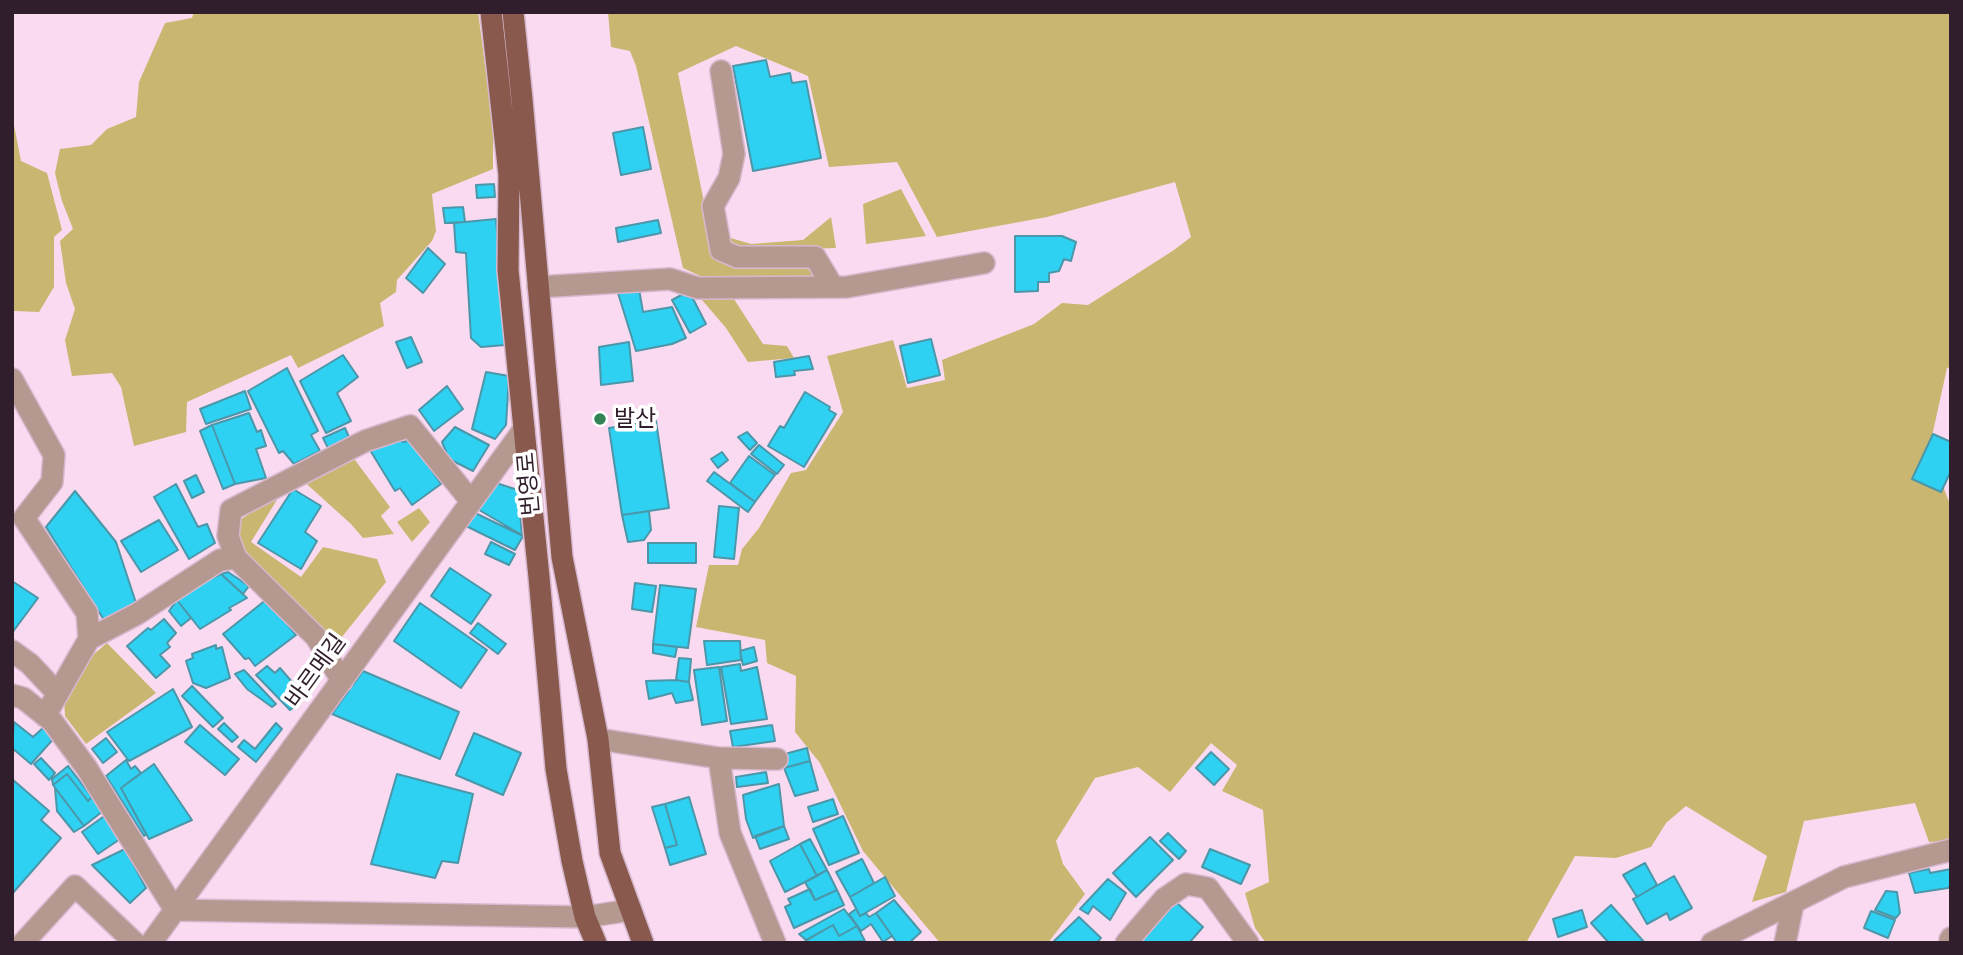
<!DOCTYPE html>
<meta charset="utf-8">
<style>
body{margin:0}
#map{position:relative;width:1963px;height:955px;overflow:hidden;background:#fadaf1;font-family:Raleway,sans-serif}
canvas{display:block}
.frame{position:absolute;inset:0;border:14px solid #311e2d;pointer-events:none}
</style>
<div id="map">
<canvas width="1963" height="955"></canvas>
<div class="frame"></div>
</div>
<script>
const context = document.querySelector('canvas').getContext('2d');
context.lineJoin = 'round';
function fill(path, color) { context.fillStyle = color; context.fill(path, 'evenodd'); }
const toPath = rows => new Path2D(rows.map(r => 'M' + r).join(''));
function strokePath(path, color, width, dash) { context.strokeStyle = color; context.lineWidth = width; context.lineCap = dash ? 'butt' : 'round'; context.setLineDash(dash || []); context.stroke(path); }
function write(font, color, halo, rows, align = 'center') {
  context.font = font + ' Raleway,"Noto Sans KR",sans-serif'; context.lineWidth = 7; context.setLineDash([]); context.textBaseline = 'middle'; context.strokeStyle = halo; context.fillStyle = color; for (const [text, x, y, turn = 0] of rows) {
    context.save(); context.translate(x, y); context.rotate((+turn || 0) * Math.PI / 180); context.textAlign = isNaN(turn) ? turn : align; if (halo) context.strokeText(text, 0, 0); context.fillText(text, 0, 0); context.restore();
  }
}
fill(toPath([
 [194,12,478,12,493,124,493,169,432,194,436,231,432,241,397,280,396,292,380,303,384,326,298,368,291,355,187,402,186,432,134,446,121,387,112,373,72,376,65,340,75,309,66,283,60,241,73,229,62,201,55,173,60,149,91,145,107,129,136,117,139,82,165,23,192,18],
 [608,12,1951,12,1951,367,1947,368,1929,450,1951,507,1951,841,1929,842,1915,803,1804,821,1786,892,1752,902,1767,856,1686,806,1666,823,1651,847,1616,858,1575,856,1526,943,1266,943,1255,928,1245,893,1269,882,1263,810,1222,791,1237,765,1211,743,1170,792,1138,767,1095,778,1056,841,1063,864,1085,894,1048,943,940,943,863,851,820,763,795,732,796,676,767,663,765,640,696,627,709,565,738,565,742,549,759,528,791,473,806,470,843,412,827,356,893,340,907,388,945,380,942,360,1034,324,1062,303,1088,305,1174,250,1191,237,1175,182,1047,217,937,237,897,162,829,167,808,76,736,46,678,73,714,252,809,263,813,277,715,283,683,268,636,66,630,51,611,47],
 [12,115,21,161,47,173,62,230,54,237,54,287,39,312,14,311,12,307],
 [901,189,926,236,866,244,863,204],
 [831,217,836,248,742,251,726,244,724,236,751,244,803,240],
 [696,293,732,296,763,344,787,346,794,358,748,362,726,328],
 [352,456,390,507,381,516,394,534,363,538,351,524,300,478],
 [283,490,251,542,301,577,323,547,377,559,386,582,333,648,294,600,240,548,236,523],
 [419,508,430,522,412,542,397,522],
 [107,643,156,693,86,744,65,716,64,698,94,654]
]), '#c9b771');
const building = toPath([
 [766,60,770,77,790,73,792,83,806,81,821,158,753,171,733,66,766,60],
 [643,127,651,169,621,175,613,133,643,127],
 [494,184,495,197,477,198,476,185,494,184],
 [463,207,465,222,445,223,443,208,463,207],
 [496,219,505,345,481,347,471,338,466,253,456,252,454,223,496,219],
 [658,220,661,233,618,242,616,228,658,220],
 [1015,236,1062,236,1076,242,1071,261,1064,259,1059,271,1049,273,1049,282,1038,282,1038,291,1015,292,1015,236],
 [428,248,445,264,423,293,406,278,428,248],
 [639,289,643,312,672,307,686,338,672,344,636,351,618,293,639,289],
 [689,291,706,324,690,333,672,300,689,291],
 [411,337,422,362,407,368,396,342,411,337],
 [931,339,940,375,908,383,900,346,931,339],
 [629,342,633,381,601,385,599,347,629,342],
 [343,355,358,377,337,393,351,421,326,433,300,381,343,355],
 [809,356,813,369,794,371,795,375,776,377,774,362,809,356],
 [287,368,318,431,311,435,320,451,294,464,283,451,279,453,248,391,287,368],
 [486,372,509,376,506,425,495,439,472,429,486,372],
 [447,386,463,409,434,431,419,410,447,386],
 [245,391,251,409,206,424,200,409,245,391],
 [805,392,830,407,829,410,836,414,804,467,768,446,780,426,784,428,805,392],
 [249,413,257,432,261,430,266,446,256,449,266,478,235,484,212,425,249,413],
 [656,421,669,508,622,515,609,428,656,421],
 [212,425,235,484,223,489,200,431,212,425],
 [455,427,489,445,473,471,449,459,442,442,455,427],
 [345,428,349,437,328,448,323,438,345,428],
 [747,432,757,443,750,450,738,437,747,432],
 [1933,434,1951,442,1951,471,1941,492,1912,479,1933,434],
 [400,439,403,442,411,440,441,484,412,505,400,488,395,491,370,450,400,439],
 [759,445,784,465,777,474,751,454,759,445],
 [722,452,728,460,718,468,711,459,722,452],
 [749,456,775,475,755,502,730,483,749,456],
 [714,472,755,502,748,512,707,481,714,472],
 [196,475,204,492,192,498,184,481,196,475],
 [496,483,518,490,522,535,474,507,496,483],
 [176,484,198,527,207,524,215,543,189,559,154,497,176,484],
 [293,489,321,506,305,532,317,541,301,569,258,543,293,489],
 [75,491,116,542,137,606,104,620,46,527,75,491],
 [719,506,739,508,734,559,714,557,719,506],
 [649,511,651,530,644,540,628,542,622,515,649,511],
 [473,512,523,536,515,550,466,526,473,512],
 [159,520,178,550,141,572,121,541,159,520],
 [491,542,515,554,509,565,485,554,491,542],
 [648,543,696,543,696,563,648,563,648,543],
 [450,568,491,595,471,624,431,596,450,568],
 [228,572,249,586,243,594,221,574,228,572],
 [221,574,247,598,229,608,231,610,200,629,177,600,194,586,221,574],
 [12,581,38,598,12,633,12,581],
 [635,583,656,586,652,612,632,609,635,583],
 [660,585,696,589,688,648,653,644,660,585],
 [267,599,296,635,255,666,249,658,245,659,223,634,267,599],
 [177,600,191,618,181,626,169,611,177,600],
 [420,603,487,650,461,688,394,641,420,603],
 [164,619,176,633,167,643,170,647,160,655,170,666,156,678,127,646,148,628,151,630,164,619],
 [478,623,506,644,498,654,470,633,478,623],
 [704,641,740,641,741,660,707,665,704,641],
 [653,644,677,647,675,657,653,653,653,644],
 [216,645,216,649,222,647,230,678,206,688,193,683,186,661,193,658,192,654,216,645],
 [754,647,757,661,743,665,740,651,754,647],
 [679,658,691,659,689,682,676,680,679,658],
 [740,664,741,671,757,667,767,719,731,724,721,667,740,664],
 [267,666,275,673,280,668,305,697,290,710,256,675,267,666],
 [719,667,727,721,702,725,694,670,719,667],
 [244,670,276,704,272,707,247,689,235,674,244,670],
 [363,671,459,712,440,759,332,714,363,671],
 [676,680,689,682,693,700,676,703,672,693,649,699,646,681,676,680],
 [192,686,223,718,213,727,182,696,192,686],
 [173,689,192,727,129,761,107,732,173,689],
 [14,722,33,737,44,727,55,737,31,764,12,748,14,722],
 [224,723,238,737,232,742,218,729,224,723],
 [276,723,282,729,256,762,238,747,244,740,255,749,276,723],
 [200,725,239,759,225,775,185,742,200,725],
 [772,725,775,741,733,747,730,731,772,725],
 [474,733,521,753,503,795,456,775,474,733],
 [106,738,117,752,103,763,92,749,106,738],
 [807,748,810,761,784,768,781,755,807,748],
 [1211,752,1229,769,1214,785,1196,768,1211,752],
 [41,758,55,773,49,780,34,764,41,758],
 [126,760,131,769,135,766,141,773,121,788,146,834,144,836,106,776,126,760],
 [810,761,818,790,795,796,784,768,810,761],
 [154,764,192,820,149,839,121,788,154,764],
 [68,766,92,797,88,801,67,774,53,785,52,779,68,766],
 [766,772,768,783,737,787,736,777,766,772],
 [67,774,88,801,92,797,103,811,84,826,53,785,67,774],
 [397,774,473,794,458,863,442,861,435,878,371,864,397,774],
 [12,779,49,811,41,820,61,838,12,894,12,779],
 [779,784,784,826,753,838,746,819,743,795,779,784],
 [55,788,84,826,74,832,57,811,55,788],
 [689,797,706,854,670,865,665,848,677,845,665,804,689,797],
 [833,799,838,814,813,822,808,807,833,799],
 [665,804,677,845,665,848,652,807,665,804],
 [107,814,123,837,98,854,82,832,107,814],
 [843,816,859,853,829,865,813,829,843,816],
 [784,826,789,839,760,849,755,836,784,826],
 [1168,833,1186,851,1179,859,1160,841,1168,833],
 [1150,837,1173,860,1136,897,1113,873,1150,837],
 [810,839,827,870,817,876,800,844,810,839],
 [800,844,817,876,785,892,770,861,800,844],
 [125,849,146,888,130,903,92,865,125,849],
 [1210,849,1250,865,1241,884,1202,867,1210,849],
 [862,859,874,883,850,897,836,872,862,859],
 [1645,863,1657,885,1637,897,1623,875,1645,863],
 [1929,869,1930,873,1951,869,1951,885,1948,888,1915,893,1909,873,1929,869],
 [827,870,837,890,815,900,805,882,827,870],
 [1674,876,1692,908,1670,920,1667,913,1647,924,1633,899,1674,876],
 [885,877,895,896,860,916,850,897,885,877],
 [1108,879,1126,893,1110,920,1093,906,1088,914,1080,909,1108,879],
 [810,889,815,900,837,890,844,905,794,928,785,907,791,904,788,899,810,889],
 [1886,891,1897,892,1900,913,1896,918,1875,910,1886,891],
 [894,900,921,932,909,943,897,943,876,913,894,900],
 [1176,902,1203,927,1189,943,1140,943,1176,902],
 [1611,905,1645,943,1609,943,1591,923,1611,905],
 [844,909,857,926,839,936,833,925,806,940,799,934,844,909],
 [856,909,860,916,866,913,869,917,876,913,892,936,883,942,871,924,861,931,849,914,856,909],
 [1582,910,1587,927,1558,937,1553,919,1582,910],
 [1871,911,1895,920,1888,938,1864,928,1871,911],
 [1079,917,1101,938,1096,943,1052,943,1079,917],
 [833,925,839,936,857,926,865,941,802,943,833,925]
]);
fill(building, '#2ed1f2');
strokePath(building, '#4b97a9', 2);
const minor = toPath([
 [721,71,734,154,729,178,713,206,721,250,737,257,815,257,833,287],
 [538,287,670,279,698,288,847,287,984,263],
 [12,379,54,455,52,482,24,518,87,613,89,639],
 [12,651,30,664,58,694],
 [342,681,316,637,236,558,228,536,231,510,365,441,410,426,471,501],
 [12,695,23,698,52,721,86,767,175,910,585,917,631,910],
 [45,716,89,639,137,614,220,560,236,558],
 [598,739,719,758,777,759],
 [719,758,730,833,775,943],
 [1950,940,1951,938],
 [23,943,75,886,135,943],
 [151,943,524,429],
 [1126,943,1164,899,1186,884,1208,888,1248,943],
 [1712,943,1844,877,1951,850],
 [1785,943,1793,904]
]);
const major = toPath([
 [491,12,509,175,508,270,539,577,556,769,572,861,585,917,596,943],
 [513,12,522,99,562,557,598,739,610,853,643,943]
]);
strokePath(minor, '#d6b8ce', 24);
strokePath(major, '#d6b8ce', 24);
strokePath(minor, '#b59991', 21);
strokePath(major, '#89594d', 21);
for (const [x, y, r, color] of [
 [600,419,7,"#338557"]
]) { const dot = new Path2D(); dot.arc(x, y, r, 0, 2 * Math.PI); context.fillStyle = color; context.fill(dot); strokePath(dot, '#fff', 2.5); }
write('23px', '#311e2d', '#fff', [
 ["발산",614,419]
], 'left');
write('23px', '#311e2d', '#fff', [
 ["번영로",529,484,-95],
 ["바르메길",316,671,-54]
]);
</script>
